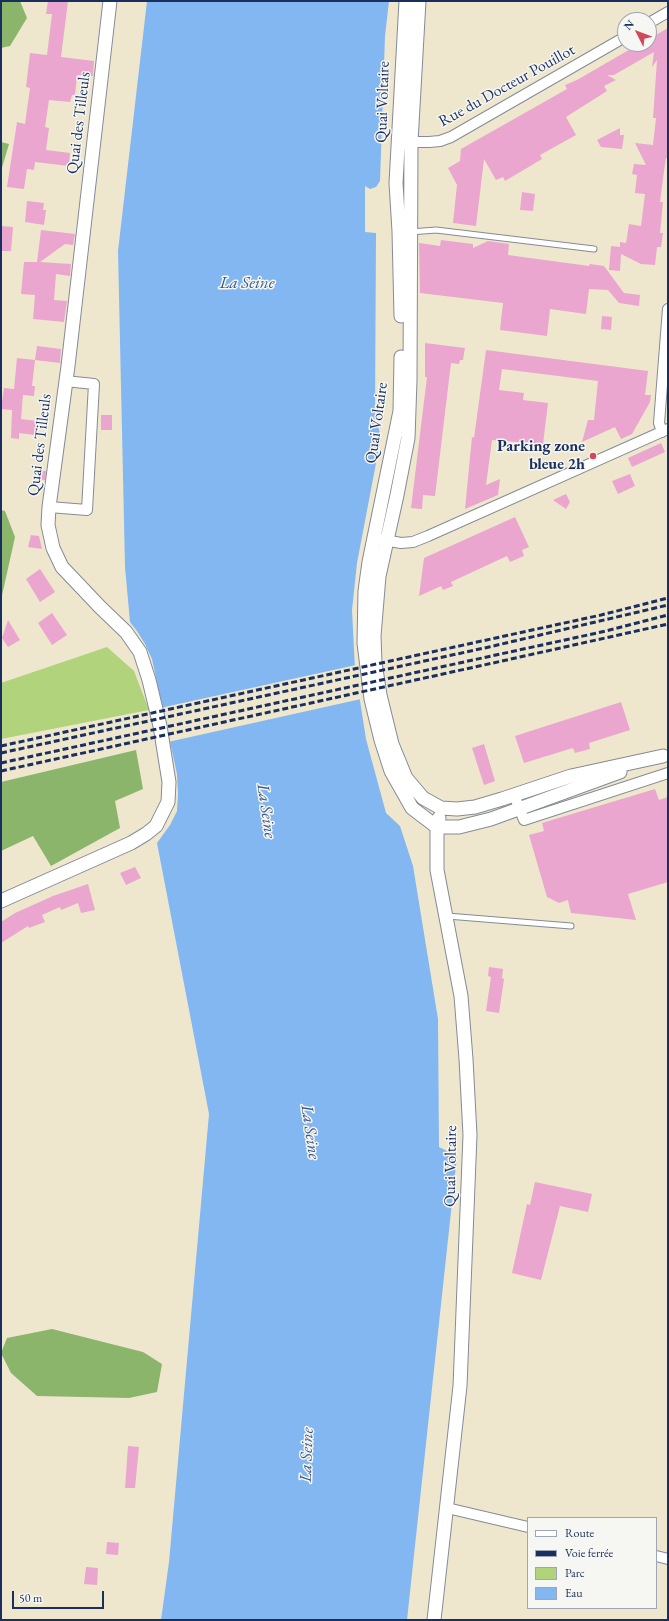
<!DOCTYPE html>
<meta charset="utf-8">
<style>
body{margin:0}
#map{position:relative;width:669px;height:1621px;overflow:hidden;background:#eee7ce;font-family:"EB Garamond",serif}
canvas{display:block}
.frame{position:absolute;inset:0;border:2px solid #1b2f5e;pointer-events:none}
.legend{position:absolute;left:527px;top:1517px;width:130px;height:92px;box-sizing:border-box;background:#f6f6f2;border:1px solid #9ea6b7;margin:0;padding:5px 7px;list-style:none;font-size:12px;color:#1b2f5e}
.legend li{display:flex;align-items:center;gap:8px;height:20px}
.legend b{width:20px;border:1px solid #9ea6b7}
.north{position:absolute;left:617px;top:12px;width:40px;height:40px;box-sizing:border-box;background:#f6f6f2;border:1px solid #9ea6b7;border-radius:50%;rotate:312deg;font-size:11px;font-weight:700;line-height:16px;text-align:center;color:#1b2f5e}
.north::after{content:'';display:block;margin:auto;width:14px;height:18px;background:#d1495b;clip-path:polygon(50% 0,100% 100%,50% 72%,0 100%)}
.scale{position:absolute;left:12px;top:1591px;width:92px;height:18px;box-sizing:border-box;border:2px solid #1b2f5e;border-top:0;padding-left:5px;font-size:12px;line-height:14px;white-space:nowrap;color:#1b2f5e;-webkit-text-stroke:3px #f6f6f2;paint-order:stroke}
</style>
<div id="map">
<canvas width="669" height="1621"></canvas>
<div class="frame"></div>
<ul class="legend">
<li><b style="height:5px;background:#fff"></b>Route</li>
<li><b style="height:5px;background:#1b2f5e"></b>Voie ferrée</li>
<li><b style="height:11px;background:#b0d37c"></b>Parc</li>
<li><b style="height:11px;background:#83b7f1"></b>Eau</li>
</ul>
<div class="north">N</div>
<div class="scale">50 m</div>
</div>
<script>
const context = document.querySelector('canvas').getContext('2d');
context.lineJoin = 'round';
function fill(path, color) { context.fillStyle = color; context.fill(path, 'evenodd'); }
const toPath = rows => new Path2D(rows.map(r => 'M' + r).join(''));
function strokePath(path, color, width, dash) { context.strokeStyle = color; context.lineWidth = width; context.lineCap = dash ? 'butt' : 'round'; context.setLineDash(dash || []); context.stroke(path); }
function write(font, color, halo, rows, align = 'center') {
  context.font = font + ' "EB Garamond",serif'; context.lineWidth = 3; context.setLineDash([]); context.textBaseline = 'middle'; context.strokeStyle = halo; context.fillStyle = color; for (const [text, x, y, turn = 0] of rows) {
    context.save(); context.translate(x, y); context.rotate((+turn || 0) * Math.PI / 180); context.textAlign = isNaN(turn) ? turn : align; if (halo) context.strokeText(text, 0, 0); context.fillText(text, 0, 0); context.restore();
  }
}
fill(toPath([
 [107,647,134,671,149,710,1,739,1,683]
]), '#b0d37c');
fill(toPath([
 [1,1,20,1,27,18,10,46,1,48],
 [1,142,9,144,1,171],
 [1,510,5,511,15,537,1,600],
 [136,750,143,789,115,801,120,828,51,866,33,836,1,851,1,782],
 [52,1329,143,1352,162,1364,157,1392,129,1398,37,1396,11,1373,1,1353,7,1338]
]), '#8cb56c');
fill(toPath([
 [147,1,389,1,385,36,380,181,376,187,370,189,365,186,365,232,376,233,375,415,381,437,357,563,352,610,355,669,366,739,386,813,400,826,413,866,438,1019,439,1147,457,1156,407,1620,161,1620,169,1562,209,1114,157,843,170,825,177,811,178,794,177,774,152,659,145,644,137,631,130,622,125,567,118,251]
]), '#83b7f1');
fill(toPath([
 [356,665,361,699,168,742,160,708]
]), '#eee7ce');
fill(toPath([
 [48,1,68,1,61,57,94,61,93,76,77,75,75,95,72,95,70,102,49,100,45,127,49,128,46,150,70,153,69,166,35,162,34,170,27,169,24,189,7,187,17,122,25,124,30,88,26,87,30,53,47,55,52,14,46,14],
 [668,28,668,158,666,158,664,171,660,202,663,202,660,233,663,233,661,247,657,247,655,265,641,264,621,254,620,271,609,270,611,246,620,247,620,242,626,243,629,224,641,226,645,194,635,193,637,175,632,174,634,164,646,165,635,143,653,145,656,118,653,118,657,60,652,67,654,52,614,75,607,75,616,80,604,86,607,91,566,117,576,135,540,155,542,159,505,181,503,177,496,180,484,159,476,226,453,223,457,185,448,168,460,161,461,149,567,89,565,85,577,80,639,44,649,44,649,39],
 [620,128,620,135,624,135,622,149,601,147,597,140],
 [522,192,535,194,533,211,520,210],
 [27,201,44,203,43,210,46,210,44,225,25,222],
 [1,226,13,227,11,251,1,251],
 [41,230,75,234,73,245,65,244,40,262,71,264,70,276,56,274,54,300,67,301,64,322,33,319,35,295,21,294,24,262,37,262],
 [441,240,473,244,473,248,488,241,509,244,508,255,589,266,590,264,604,266,624,293,640,295,639,306,619,303,608,290,589,289,586,314,550,309,547,336,500,330,503,303,420,293,419,243,440,246],
 [602,316,612,317,611,330,601,329],
 [425,343,465,348,463,360,460,360,459,364,451,363,435,496,423,495,422,509,411,508,427,377,425,377],
 [37,346,61,349,60,363,35,360],
 [486,350,648,371,645,395,651,395,650,402,632,434,621,439,615,427,582,442,588,420,594,420,598,381,502,369,499,390,524,393,523,400,548,403,543,444,492,440,486,485,500,479,498,495,465,509,472,437,474,438],
 [17,358,35,360,32,386,35,386,34,396,23,395,21,419,37,421,35,435,19,433,19,439,11,438,12,410,1,409,4,388,14,389],
 [101,415,112,415,112,430,101,430],
 [661,443,665,452,632,467,628,458],
 [34,470,46,471,45,480,33,479],
 [630,474,635,486,618,494,612,481],
 [566,494,570,502,566,509,553,500],
 [515,517,529,547,522,550,524,556,510,562,507,556,451,582,453,586,443,590,441,586,419,596,424,558],
 [31,535,39,536,42,549,28,547],
 [40,569,55,592,40,602,26,579],
 [52,613,67,635,52,645,38,623],
 [8,620,20,640,8,647,2,638],
 [621,702,630,730,589,743,590,749,575,753,573,748,524,763,515,736],
 [484,744,495,781,484,785,472,748],
 [655,789,659,800,668,797,668,882,628,894,636,920,571,913,568,900,559,903,547,897,529,835,544,831,542,823],
 [135,867,141,878,126,885,120,873],
 [88,884,95,910,81,913,78,903,61,910,60,907,42,915,45,922,29,928,28,926,1,943,1,922,15,913,53,896],
 [489,967,503,969,502,978,504,979,499,1013,486,1011,491,977,488,976],
 [535,1182,592,1194,588,1212,560,1206,541,1280,512,1273,527,1204,530,1205],
 [128,1446,139,1447,135,1488,125,1488],
 [107,1542,119,1543,118,1555,106,1554],
 [86,1567,98,1568,97,1585,84,1584]
]), '#eaa6ce');
const service = toPath([
 [410,232,436,230,594,249],
 [447,916,571,926]
]);
const minor = toPath([
 [649,23,668,12],
 [405,142,429,142,440,141,451,137,625,37],
 [662,432,659,423,668,309],
 [49,507,87,510,94,384,65,381],
 [373,538,401,543,413,542,428,536,668,429],
 [514,795,524,820,668,773],
 [447,1508,528,1527],
 [656,1556,668,1559]
]);
const tertiary = toPath([
 [419,1,411,142,410,380,408,438,397,495,379,576,374,636,375,663,380,695,392,744,406,778,423,798,441,808,457,809,475,807,502,799,571,776,663,756],
 [401,316,399,231,396,183,406,1],
 [401,357,400,411,369,562,365,591,364,643,371,699,381,740,391,771,412,808,437,827],
 [437,827,459,827,491,819,620,772],
 [1,901,131,843,146,834,156,826,168,802,169,782,160,726,149,680,140,652,126,632,100,607,62,567,53,548,48,525,49,507,68,366,110,1],
 [434,1620,460,1386,470,1135,466,1059,461,996,437,870,437,827,439,818]
]);
strokePath(service, '#848b96', 7);
strokePath(minor, '#848b96', 12);
strokePath(tertiary, '#848b96', 15);
strokePath(service, '#fff', 5);
strokePath(minor, '#fff', 10);
strokePath(tertiary, '#fff', 13);
strokePath(toPath([
 [1,746,601,615,668,598],
 [1,753,489,647,668,605],
 [1,763,606,631,668,615],
 [1,771,493,663,668,624]
]), '#1b2f5e', 3, [6, 3]);
for (const [x, y, r, color] of [
 [593,456,4,"#d1495b"]
]) { const dot = new Path2D(); dot.arc(x, y, r, 0, 2 * Math.PI); context.fillStyle = color; context.fill(dot); strokePath(dot, '#f6f6f2', 1.5); }
write('16px', '#1b2f5e', '#f6f6f2', [
 ["Rue du Docteur Pouillot",507,86,-29],
 ["Quai Voltaire",383,102,-88],
 ["Quai des Tilleuls",79,123,-83],
 ["Quai Voltaire",377,423,-82],
 ["Quai des Tilleuls",40,445,-83],
 ["Quai Voltaire",451,1166,-89]
]);
write('bold 16px', '#1b2f5e', '#f6f6f2', [
 ["Parking zone",585,447],
 ["bleue 2h",585,465]
], 'right');
write('italic 17px', '#3a588a', '#f6f6f2', [
 ["La Seine",247,283],
 ["La Seine",266,811,82],
 ["La Seine",310,1132,82],
 ["La Seine",307,1455,-88]
]);
</script>
